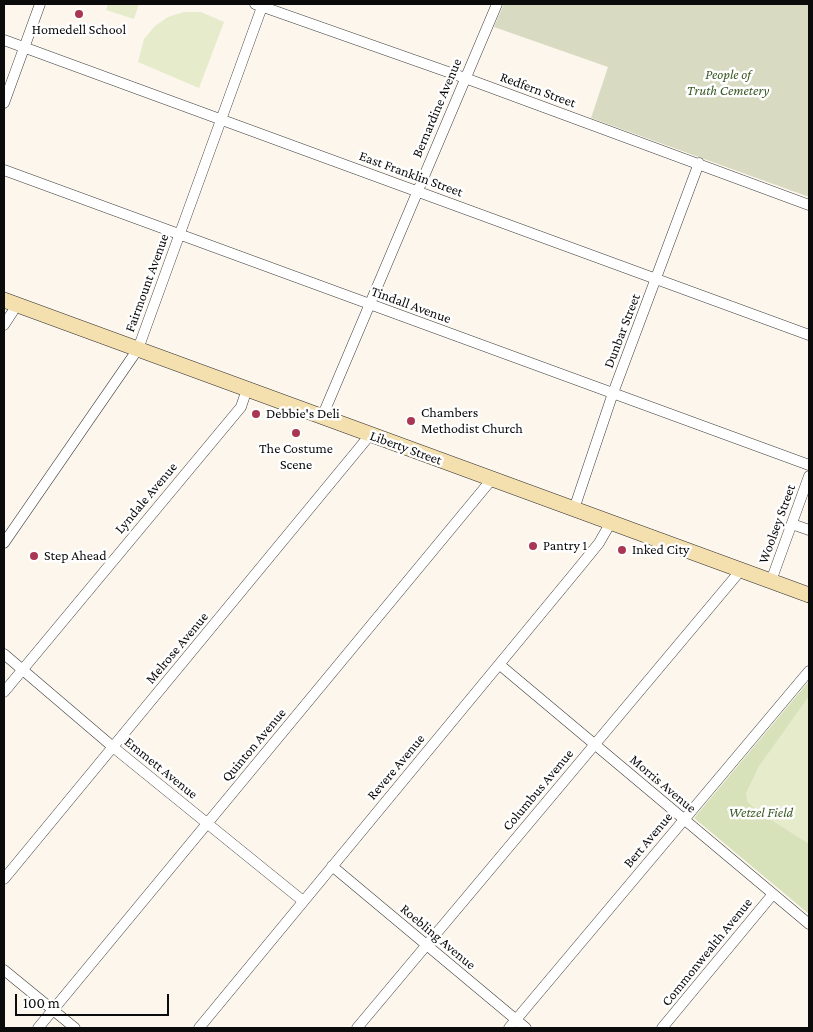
<!DOCTYPE html>
<style>
body{margin:0}
#map{position:relative;width:813px;height:1032px;overflow:hidden;background:#fdf6ec;font-family:"Crimson Pro",serif}
canvas{display:block}
.frame{position:absolute;inset:0;border:5px solid #0b0b0b;pointer-events:none}
.scale{position:absolute;left:15px;top:994px;width:154px;height:22px;box-sizing:border-box;border:2px solid #0b0b0b;border-top:0;padding-left:6px;font-size:15px;line-height:18px;white-space:nowrap;color:#0b0b0b;-webkit-text-stroke:4px #fff;paint-order:stroke}
</style>
<div id="map">
<canvas width="813" height="1032"></canvas>
<div class="frame"></div>
<div class="scale">100 m</div>
</div>
<script>
const context = document.querySelector('canvas').getContext('2d');
context.lineJoin = 'round';
function fill(path, color) { context.fillStyle = color; context.fill(path, 'evenodd'); }
const toPath = rows => new Path2D(rows.map(r => 'M' + r).join(''));
function strokePath(path, color, width, dash) { context.strokeStyle = color; context.lineWidth = width; context.lineCap = dash ? 'butt' : 'round'; context.setLineDash(dash || []); context.stroke(path); }
function write(font, color, halo, rows, align = 'center') {
  context.font = font + ' "Crimson Pro",serif'; context.lineWidth = 5; context.setLineDash([]); context.textBaseline = 'middle'; context.strokeStyle = halo; context.fillStyle = color; for (const [text, x, y, turn = 0] of rows) {
    context.save(); context.translate(x, y); context.rotate((+turn || 0) * Math.PI / 180); context.textAlign = isNaN(turn) ? turn : align; if (halo) context.strokeText(text, 0, 0); context.fillText(text, 0, 0); context.restore();
  }
}
fill(toPath([
 [809,681,809,914,694,818]
]), '#d7e2bb');
fill(toPath([
 [504,4,809,4,809,197,591,118,608,67,494,27]
]), '#d8dbc1');
fill(toPath([
 [108,4,139,4,134,19,106,10],
 [184,12,201,12,224,22,199,88,138,62,144,39,155,26,168,17],
 [809,696,809,844,757,811,747,801,746,793,759,766]
]), '#e6ebcb');
const street = toPath([
 [255,4,465,78,809,205],
 [4,40,809,335],
 [4,103,40,4],
 [4,170,809,465],
 [4,325,17,305],
 [322,417,497,4],
 [574,509,613,393,699,163],
 [792,524,809,530],
 [4,543,138,349,263,4],
 [771,581,809,476],
 [4,654,113,747,303,901],
 [500,665,809,924],
 [4,692,241,407,247,389],
 [332,866,526,1028],
 [4,879,370,435],
 [4,970,75,1028],
 [38,1028,492,479],
 [199,1028,577,570,599,543,611,522],
 [357,1028,741,570],
 [509,1028,809,671],
 [662,1028,773,894]
]);
const secondary = toPath([
 [4,300,809,595]
]);
strokePath(street, '#3e3e3e', 11);
strokePath(secondary, '#2d2d2d', 16);
strokePath(street, '#fff', 10);
strokePath(secondary, '#f4dfaf', 15);
for (const [x, y, r, color] of [
 [79,14,5,"#a93653"],
 [256,414,5,"#a93653"],
 [411,421,5,"#a93653"],
 [296,433,5,"#a93653"],
 [533,546,5,"#a93653"],
 [622,550,5,"#a93653"],
 [34,556,5,"#a93653"]
]) { const dot = new Path2D(); dot.arc(x, y, r, 0, 2 * Math.PI); context.fillStyle = color; context.fill(dot); strokePath(dot, '#fff', 2); }
write('14px', '#0b0b0b', '#fff', [
 ["Homedell School",79,30,"center"],
 ["Chambers",421,413],
 ["Methodist Church",421,429],
 ["Debbie's Deli",266,414],
 ["The Costume",296,449,"center"],
 ["Scene",296,465,"center"],
 ["Pantry 1",543,546],
 ["Inked City",632,550],
 ["Step Ahead",44,556]
], 'left');
write('italic 14px', '#3b5a25', '#fff', [
 ["People of",728,75],
 ["Truth Cemetery",728,91],
 ["Wetzel Field",761,813]
]);
write('14px', '#0b0b0b', '#fff', [
 ["Redfern Street",538,90,20],
 ["Bernardine Avenue",437,108,-67],
 ["East Franklin Street",411,174,20],
 ["Fairmount Avenue",147,283,-70],
 ["Tindall Avenue",411,305,20],
 ["Dunbar Street",622,331,-69],
 ["Liberty Street",406,448,20],
 ["Lyndale Avenue",146,498,-50],
 ["Woolsey Street",777,524,-70],
 ["Melrose Avenue",177,648,-50],
 ["Quinton Avenue",254,745,-50],
 ["Revere Avenue",396,767,-50],
 ["Emmett Avenue",161,768,39],
 ["Morris Avenue",663,784,40],
 ["Columbus Avenue",538,790,-50],
 ["Bert Avenue",648,840,-50],
 ["Roebling Avenue",438,937,40],
 ["Commonwealth Avenue",707,952,-51]
]);
</script>
